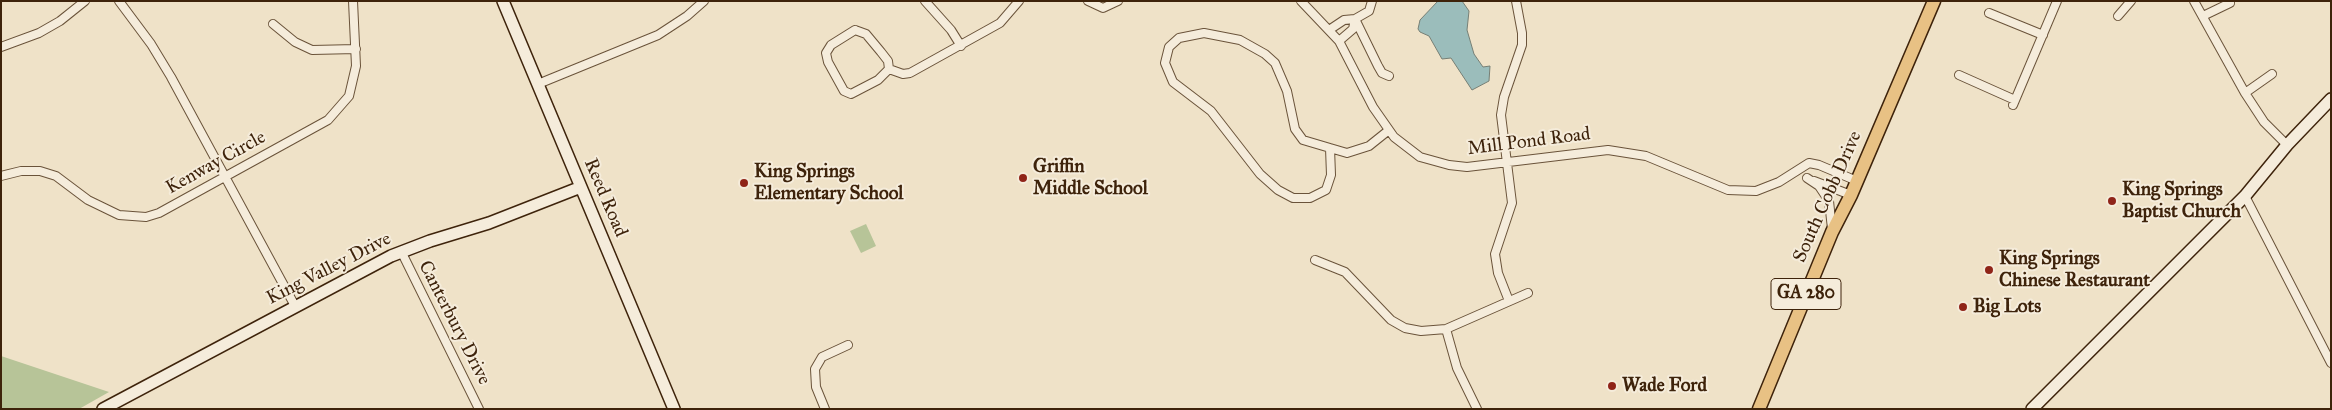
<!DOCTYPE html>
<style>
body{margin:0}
#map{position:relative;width:2332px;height:410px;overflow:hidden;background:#efe2c8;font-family:"IM FELL Great Primer",serif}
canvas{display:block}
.frame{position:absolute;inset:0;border:2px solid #3e230b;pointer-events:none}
</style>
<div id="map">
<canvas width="2332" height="410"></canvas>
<div class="frame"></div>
</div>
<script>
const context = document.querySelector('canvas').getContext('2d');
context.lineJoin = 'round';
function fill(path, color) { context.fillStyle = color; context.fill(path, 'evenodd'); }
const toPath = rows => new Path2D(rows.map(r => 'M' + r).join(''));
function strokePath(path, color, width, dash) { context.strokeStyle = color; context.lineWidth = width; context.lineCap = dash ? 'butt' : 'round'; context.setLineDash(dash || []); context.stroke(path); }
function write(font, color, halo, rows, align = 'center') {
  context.font = font + ' "IM FELL Great Primer",serif'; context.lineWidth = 4; context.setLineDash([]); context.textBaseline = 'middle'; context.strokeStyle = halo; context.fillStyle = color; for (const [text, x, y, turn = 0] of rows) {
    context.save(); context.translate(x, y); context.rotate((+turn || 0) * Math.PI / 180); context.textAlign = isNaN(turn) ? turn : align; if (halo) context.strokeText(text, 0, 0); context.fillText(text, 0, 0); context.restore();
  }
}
fill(toPath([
 [866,224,876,246,861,253,850,231],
 [1,356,109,392,79,409,1,409]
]), '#b7c498');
const water = toPath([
 [1438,1,1462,1,1469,11,1467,30,1474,54,1483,67,1490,66,1489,81,1472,90,1451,58,1442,59,1429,36,1420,32,1418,29,1420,20,1438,1]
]);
fill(water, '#9bbdbb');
strokePath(water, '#767f75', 1);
const street = toPath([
 [119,1,151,44,171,77,295,306],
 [925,1,951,30,961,46],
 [1088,1,1103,8,1118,1],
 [1301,1,1339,41,1373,107,1394,137,1420,157,1449,165,1467,167,1608,150,1646,156,1728,190,1756,191,1779,182,1809,163,1819,165,1857,181],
 [2194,1,2245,93,2264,122,2287,145],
 [1989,13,2043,35],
 [2118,16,2131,1],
 [2203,16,2230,3],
 [1355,19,1378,66,1382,73,1389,76],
 [273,24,295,42,312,50,356,49],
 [855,30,866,34,881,52,888,61,889,69,878,80,851,94,844,91,828,62,826,53,831,45,855,30],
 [1329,30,1344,20,1355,19],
 [1204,33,1240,40,1265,54,1275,63,1287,91,1295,129,1303,140,1330,148,1331,175,1326,190,1310,198,1293,198,1278,190,1260,174,1211,111,1173,82,1165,63,1169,47,1179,38,1204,33],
 [1339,41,1353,29,1355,19,1369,11,1372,1],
 [1,47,39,33,60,21,85,1],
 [889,69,903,74,910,73,1000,23,1019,1],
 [1959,75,2015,100],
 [538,84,658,35,687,16,704,1],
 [2245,93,2272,74],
 [2013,105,2057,1],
 [1330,148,1347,153,1369,146,1389,130],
 [1,176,21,171,40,171,56,176,88,200,119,215,146,217,159,213,328,120,349,96,356,66,353,1],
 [1807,178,1819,186,1829,201,1832,229],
 [1814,181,1851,195],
 [2245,196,2331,363],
 [401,251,479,409],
 [1315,260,1345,272,1391,320,1405,328,1421,331,1446,329,1528,293],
 [1509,301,1498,273,1495,254,1512,203,1501,115,1504,97,1522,45,1522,33,1516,1],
 [1446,329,1457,368,1477,409],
 [825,409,816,387,815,369,822,357,848,345]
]);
const secondary = toPath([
 [503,1,674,409],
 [103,409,391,256,430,241,489,223,581,187],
 [2032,409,2245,196,2287,145,2331,99]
]);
const primary = toPath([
 [1759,409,1832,232,1851,195,1934,1]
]);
strokePath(street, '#6a533a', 10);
strokePath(secondary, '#3e230b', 14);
strokePath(primary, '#3e230b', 15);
strokePath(street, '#f5ecdb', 8);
strokePath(secondary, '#f5ecdb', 11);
strokePath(primary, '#e8c184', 12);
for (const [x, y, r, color] of [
 [1023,178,5,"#8f2418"],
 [744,183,5,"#8f2418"],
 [2112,201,5,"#8f2418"],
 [1989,270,5,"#8f2418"],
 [1963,307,5,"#8f2418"],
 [1612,386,5,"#8f2418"]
]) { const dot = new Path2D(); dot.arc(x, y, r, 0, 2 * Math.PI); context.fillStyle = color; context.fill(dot); strokePath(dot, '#f5ecdb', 2); }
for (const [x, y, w] of [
 [1806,294,70]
]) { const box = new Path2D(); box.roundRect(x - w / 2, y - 15.5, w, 31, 4); context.fillStyle = '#f5ecdb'; context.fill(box); strokePath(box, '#3e230b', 1); }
write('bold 18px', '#3e230b', null, [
 ["GA 280",1806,294]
]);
write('19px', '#3e230b', '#f5ecdb', [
 ["Mill Pond Road",1529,142,-7],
 ["Kenway Circle",216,163,-29],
 ["South Cobb Drive",1828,197,-66],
 ["Reed Road",605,198,67],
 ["King Valley Drive",329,269,-27],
 ["Canterbury Drive",454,323,63]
]);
write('bold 19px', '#3e230b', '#f5ecdb', [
 ["Griffin",1033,167],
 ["Middle School",1033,189],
 ["King Springs",754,172],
 ["Elementary School",754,194],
 ["King Springs",2122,190],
 ["Baptist Church",2122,212],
 ["King Springs",1999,259],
 ["Chinese Restaurant",1999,281],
 ["Big Lots",1973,307],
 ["Wade Ford",1622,386]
], 'left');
</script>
